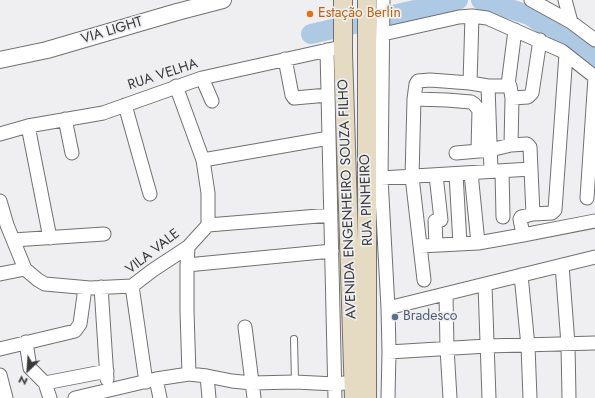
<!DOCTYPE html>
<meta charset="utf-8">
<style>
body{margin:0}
#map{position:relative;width:595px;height:398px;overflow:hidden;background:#efeff2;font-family:Jost,sans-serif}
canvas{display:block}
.north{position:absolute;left:8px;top:350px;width:40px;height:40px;-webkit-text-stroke:3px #efeff2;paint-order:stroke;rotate:205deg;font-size:11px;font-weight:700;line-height:16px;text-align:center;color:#39393a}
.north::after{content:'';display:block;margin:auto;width:14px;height:18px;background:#39393a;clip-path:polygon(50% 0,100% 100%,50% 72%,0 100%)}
</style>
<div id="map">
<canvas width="595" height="398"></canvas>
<div class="north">N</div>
</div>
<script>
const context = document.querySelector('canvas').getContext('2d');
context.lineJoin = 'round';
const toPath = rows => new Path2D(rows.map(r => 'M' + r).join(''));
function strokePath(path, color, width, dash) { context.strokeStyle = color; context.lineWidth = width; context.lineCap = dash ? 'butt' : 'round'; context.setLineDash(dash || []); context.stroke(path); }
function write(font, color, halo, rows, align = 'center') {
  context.font = font + ' Jost,sans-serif'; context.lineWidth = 3.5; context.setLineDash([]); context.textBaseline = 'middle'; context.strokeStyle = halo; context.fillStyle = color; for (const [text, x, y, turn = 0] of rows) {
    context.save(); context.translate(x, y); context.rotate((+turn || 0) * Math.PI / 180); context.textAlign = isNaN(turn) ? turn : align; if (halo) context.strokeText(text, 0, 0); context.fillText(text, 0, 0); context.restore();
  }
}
strokePath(toPath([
 [481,0,529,15,595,59],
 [311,34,458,0]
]), '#aec9e4', 20);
const service = toPath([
 [294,339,295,382]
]);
const minor = toPath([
 [383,0,381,178,388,308,389,352,388,398],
 [531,0,571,22,595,40],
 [565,0,571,22],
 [383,34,459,17,472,16,487,18,562,51,595,77],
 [327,50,335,398],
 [285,59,292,95,294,98,328,95],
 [202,78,212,101],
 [470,83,472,16],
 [508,85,515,30],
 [488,86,491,171],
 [512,98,528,97,532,93,540,40],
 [414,99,447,100,471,102,474,104,479,110,478,151],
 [125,105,150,194],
 [65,119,72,153],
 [28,126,50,238],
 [0,134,28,126,103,113,202,78,337,48],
 [511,145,527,144,530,147,533,214],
 [203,160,329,138],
 [502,171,503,217],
 [471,173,478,243],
 [456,174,460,244],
 [436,175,441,220],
 [381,178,531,169],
 [587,198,595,77],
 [0,201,7,225,25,269,38,280,45,284,90,288,132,286],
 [435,221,436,245],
 [208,225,331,215],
 [523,235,520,219,521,217,533,214,552,213,555,210,566,54],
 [13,240,104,234],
 [420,246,478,243,523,235,595,221],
 [188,247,187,265,332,251],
 [187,265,187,311,189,374],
 [562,265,568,344,569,398],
 [0,274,25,269],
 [521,275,528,346,530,398],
 [424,280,412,177,414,99,416,84,418,81,430,80,470,83,488,86,510,86,512,98,511,145,490,150,456,153],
 [485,285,489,398],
 [132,286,153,270,188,247,208,225,208,193,203,160,176,86],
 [132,286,146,382],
 [101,287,107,379],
 [446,294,447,348,450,398],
 [388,308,595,257],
 [245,327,254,398],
 [26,342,30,368,45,383,107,371],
 [0,349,75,331,80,324,85,288],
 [389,352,487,346,595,343],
 [0,375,6,398],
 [207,376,209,398],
 [156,379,160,398],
 [45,383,50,398],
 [75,398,156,379,189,374,207,376,232,381,252,383,295,382,335,384,354,382]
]);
const tertiary = toPath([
 [0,60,47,50,177,12,223,0]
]);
const secondary = toPath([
 [343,0,343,53,354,398],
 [367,0,367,398]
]);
strokePath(service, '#717173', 8);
strokePath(minor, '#717173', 15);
strokePath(tertiary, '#717173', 18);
strokePath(secondary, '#717173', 20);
strokePath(service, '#fff', 6);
strokePath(minor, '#fff', 13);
strokePath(tertiary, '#fff', 16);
strokePath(secondary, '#e4dbc2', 18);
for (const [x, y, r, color] of [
 [310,14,4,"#e8710a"],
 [395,317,4,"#5c6f8a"]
]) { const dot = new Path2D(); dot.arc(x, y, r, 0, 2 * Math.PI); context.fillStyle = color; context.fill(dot); strokePath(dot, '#efeff2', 1.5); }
write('14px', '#c56008', '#efeff2', [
 ["Estação Berlin",318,14]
], 'left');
write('14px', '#39393a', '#efeff2', [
 ["VIA LIGHT",112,31,-17],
 ["RUA VELHA",163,75,-18],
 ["AVENIDA ENGENHEIRO SOUZA FILHO",348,199,-92],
 ["RUA PINHEIRO",367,200,-92],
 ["VILA VALE",153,252,-38]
]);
write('14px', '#4e5e75', '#efeff2', [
 ["Bradesco",403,317]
], 'left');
</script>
